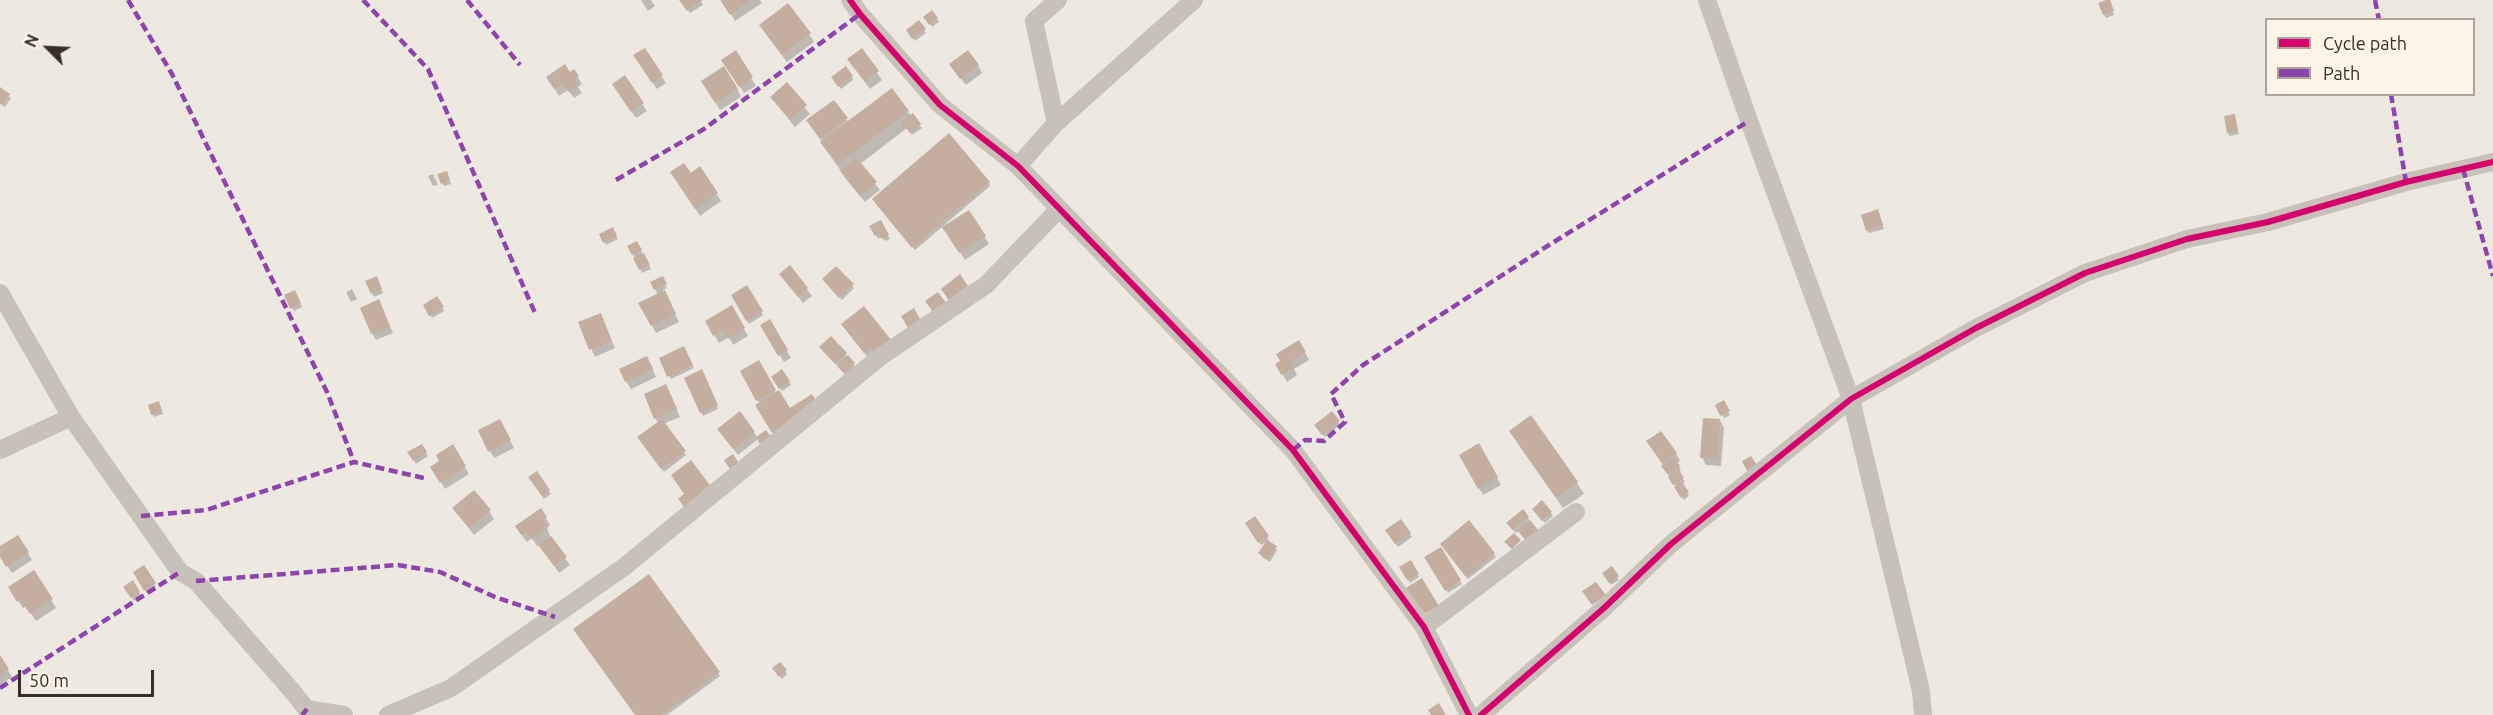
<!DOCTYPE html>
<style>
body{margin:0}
#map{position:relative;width:2493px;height:715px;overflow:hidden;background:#eee9e0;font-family:Ubuntu,sans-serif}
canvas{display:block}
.legend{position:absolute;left:2265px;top:18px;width:210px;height:78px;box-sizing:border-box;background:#fbf4e7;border:2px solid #ada59a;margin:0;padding:8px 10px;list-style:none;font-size:18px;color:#382e27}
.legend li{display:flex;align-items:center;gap:12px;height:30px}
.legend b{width:30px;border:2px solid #ada59a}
.north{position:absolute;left:18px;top:18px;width:60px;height:60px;-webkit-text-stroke:4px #fbf4e7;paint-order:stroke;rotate:294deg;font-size:16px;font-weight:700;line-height:24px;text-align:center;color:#382e27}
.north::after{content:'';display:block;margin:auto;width:21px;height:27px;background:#382e27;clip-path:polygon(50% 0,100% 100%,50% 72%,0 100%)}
.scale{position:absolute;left:18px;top:670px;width:136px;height:27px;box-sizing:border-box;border:3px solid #382e27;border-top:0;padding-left:8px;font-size:18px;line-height:21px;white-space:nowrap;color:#382e27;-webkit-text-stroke:4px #fbf4e7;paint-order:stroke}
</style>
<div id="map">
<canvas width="2493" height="715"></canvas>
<ul class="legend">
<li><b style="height:8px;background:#d6006c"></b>Cycle path</li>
<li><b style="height:8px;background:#8e44ad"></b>Path</li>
</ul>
<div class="north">N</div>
<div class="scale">50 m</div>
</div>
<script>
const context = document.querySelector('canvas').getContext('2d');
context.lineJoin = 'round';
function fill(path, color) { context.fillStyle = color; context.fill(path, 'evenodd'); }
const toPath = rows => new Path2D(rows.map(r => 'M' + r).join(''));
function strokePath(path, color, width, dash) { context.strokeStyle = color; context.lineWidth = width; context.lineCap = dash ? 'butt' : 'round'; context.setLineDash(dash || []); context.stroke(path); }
fill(toPath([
 [641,0,651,0,655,6,648,11],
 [681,0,700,0,703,5,690,13],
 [723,0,760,0,762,3,735,21],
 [2111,4,2114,15,2106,18,2104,15],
 [937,19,939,22,932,27,927,20],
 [919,22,926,33,915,41,909,34],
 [765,33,809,34,814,42,787,62],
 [644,50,666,83,657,89,640,63],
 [861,50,882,80,870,89,853,66],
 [735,52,756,86,744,93,723,60],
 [978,65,982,73,966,85,956,72],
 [574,71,582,84,578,87,582,93,574,98,568,90,559,96,552,85],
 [852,76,853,80,841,89,835,80],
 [703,82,737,89,741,97,720,110],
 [786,84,810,114,795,127,771,97],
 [0,89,11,98,5,107,0,104],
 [618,92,642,104,647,111,636,118],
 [908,112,922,128,912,135,907,128,860,164,880,190,865,202,846,179,813,128,846,119,848,122],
 [2234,115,2239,134,2230,136,2228,133],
 [700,168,721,201,700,216,677,180],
 [433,174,438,185,433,186,428,176],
 [448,176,451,184,444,186,442,183],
 [989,182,990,186,915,250,875,203],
 [1879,214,1884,229,1869,233,1867,230],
 [880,222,890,239,885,241,882,237,878,239,872,227],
 [612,229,618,239,606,245,601,235],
 [949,235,984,236,989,244,965,260],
 [637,243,651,269,642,273,629,246],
 [790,267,812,296,803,303,781,274],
 [662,278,667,288,663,290,679,322,656,333,640,304,658,295,652,283],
 [378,281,383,293,374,297,372,293],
 [826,283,852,285,854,288,842,300],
 [747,287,763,315,749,324,733,295],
 [352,289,357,299,351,302,346,292],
 [296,295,302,307,294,311,292,308],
 [437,298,444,311,432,318,425,306],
 [379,301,393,333,376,340,372,333],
 [732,308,748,336,733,345,729,337,719,343,707,322],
 [769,321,791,358,784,362,762,326],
 [604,322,615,348,595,357,580,323],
 [848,332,891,342,869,359],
 [831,338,856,367,846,376,821,347],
 [1299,342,1309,360,1294,369,1297,375,1287,382,1277,365],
 [684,348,694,368,671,379,661,359],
 [759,362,776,393,778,392,777,439,757,406,760,404,742,372],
 [651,365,656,377,631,389,626,381],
 [701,371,718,409,703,416,686,379],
 [782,371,791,385,782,391,773,377],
 [670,394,680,417,663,424,686,455,664,472,641,440,658,423,655,418],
 [1723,402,1730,415,1724,418,1717,406],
 [160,406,163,414,154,417,152,414],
 [1720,420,1724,428,1721,466,1706,465,1702,457],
 [1338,422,1340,425,1325,437,1318,429],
 [504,428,514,448,494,458,490,451],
 [754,432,758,439,738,455,724,436],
 [1517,442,1577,483,1584,494,1563,508],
 [1479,445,1501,485,1483,495,1461,455],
 [421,446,428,456,416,464,409,453],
 [453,447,469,474,445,489,432,467,441,461],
 [1653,449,1676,453,1680,461,1677,463,1681,470,1678,472,1685,482,1682,484,1689,496,1684,500],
 [536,473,551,494,544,499,530,478],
 [1542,503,1553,516,1545,523,1536,513],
 [454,508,489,511,494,519,474,535],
 [546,518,550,525,547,528,550,536,570,565,559,573,540,544,537,546,532,538,527,542,521,534],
 [1254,518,1269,540,1261,545,1247,523],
 [1528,518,1530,521,1516,533,1510,527],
 [1401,521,1412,537,1398,547,1387,531],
 [1469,522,1496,557,1468,579,1444,547],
 [1275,547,1277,550,1270,562,1262,557,1260,553],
 [0,548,28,553,32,560,12,573,0,555],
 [1441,549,1462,584,1448,593,1426,558],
 [1410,562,1419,577,1410,583,1401,567],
 [144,567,156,587,147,593,135,573],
 [1612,568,1619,580,1611,585,1604,574],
 [34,572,56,608,36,621,26,606,23,608,14,595],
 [133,582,141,596,134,601,125,587],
 [0,658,12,677,0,685],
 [785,671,787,674,782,679,776,672],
 [718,673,720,676,667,715,637,715]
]), '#0003');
fill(toPath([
 [679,0,703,0,687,11],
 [720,0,751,0,730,15],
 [2106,0,2110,0,2114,11,2103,15,2098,3],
 [788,3,811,33,782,55,759,25],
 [932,10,938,18,929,25,923,17],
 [919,20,926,29,912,39,906,30],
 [645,48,663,75,652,83,633,55],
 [862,48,879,71,865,82,847,59],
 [736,50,753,77,739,87,721,60],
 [968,50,979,65,960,79,949,64],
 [565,64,570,72,574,69,579,76,575,79,579,85,568,92,563,83,554,89,546,77],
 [724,66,738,89,715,103,701,81],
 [846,66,853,76,838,87,831,77],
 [625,75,644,103,631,112,612,84],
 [787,82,807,105,790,120,770,97],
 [0,87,10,94,2,105,0,103],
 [892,88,909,111,837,165,820,142],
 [834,100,848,118,820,139,806,120],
 [913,113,921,124,910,133,901,122],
 [2235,114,2238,131,2227,133,2224,116],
 [949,133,990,182,912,248,872,199],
 [856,157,877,182,860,196,840,171],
 [684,163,691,173,700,166,718,193,695,209,670,172],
 [447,171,450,180,441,184,437,174],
 [1878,209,1883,225,1866,231,1861,215],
 [969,210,986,236,959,253,942,227],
 [881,220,889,235,882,239,879,234,875,236,869,226],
 [613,227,617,236,603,243,599,234],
 [637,241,642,250,632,255,627,246],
 [644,253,650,265,639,270,633,258],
 [790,265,808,288,798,297,779,274],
 [836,266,854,284,839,298,822,279],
 [960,274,968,286,949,300,941,289],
 [377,276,382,289,371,294,365,281],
 [663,276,667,284,654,290,650,282],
 [747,285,763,311,746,321,731,295],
 [295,290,301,303,290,309,284,295],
 [665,290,676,314,651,326,638,303],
 [938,292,946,303,933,312,925,301],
 [437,296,444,307,429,316,423,305],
 [379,299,390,326,371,334,360,308],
 [732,305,745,328,728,339,723,330,713,336,705,321],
 [864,306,892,341,875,355,870,348,864,353,841,324],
 [914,308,922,323,909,330,901,316],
 [601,313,612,341,589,350,578,322],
 [770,319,788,350,778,356,760,325],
 [831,336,847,353,835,364,819,347],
 [1299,340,1306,352,1291,361,1295,367,1281,375,1275,364,1280,361,1276,354],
 [684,346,693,365,667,377,659,358],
 [848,355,855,363,844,373,837,366],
 [647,356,653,369,625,382,619,369],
 [759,360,776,390,756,401,740,371],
 [702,369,718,405,700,413,684,378],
 [782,369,790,381,779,389,771,377],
 [666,384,677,409,654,419,644,394],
 [779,390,790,408,812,394,818,404,772,433,755,405],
 [1724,400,1730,411,1720,416,1715,405],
 [159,401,162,411,151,415,148,405],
 [740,411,755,432,733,449,717,429],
 [1332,411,1340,421,1322,435,1314,425],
 [1531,415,1578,482,1556,498,1509,431],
 [1703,418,1720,419,1718,459,1700,458],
 [500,419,511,440,488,452,478,430],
 [662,419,686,451,661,469,637,437],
 [766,430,772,438,761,446,756,437],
 [1661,431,1677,453,1662,463,1646,441],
 [1479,443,1498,477,1478,489,1459,455],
 [422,444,427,452,413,461,407,452],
 [453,444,466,466,440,483,430,467,439,461,436,455],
 [733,454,739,463,730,469,724,460],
 [1751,456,1757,465,1747,471,1742,461],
 [1674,457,1680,466,1668,475,1661,466],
 [691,460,712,488,685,508,678,499,684,494,671,475],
 [1679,470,1684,478,1673,485,1668,477],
 [537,471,550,490,542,496,528,477],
 [1682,482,1689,492,1681,498,1674,487],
 [474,490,491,510,469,528,452,508],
 [1542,500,1552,512,1542,521,1532,509],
 [541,508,547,517,543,520,548,527,532,539,526,532,521,535,515,526],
 [1523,509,1529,517,1513,530,1506,523],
 [1255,516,1269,536,1258,543,1245,523],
 [1401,519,1411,533,1395,544,1385,530],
 [1469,520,1495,553,1466,577,1440,544],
 [1530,520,1539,531,1527,542,1517,530],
 [1514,533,1521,540,1512,549,1504,542],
 [18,535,29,552,6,567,0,557,0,546],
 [551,536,567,557,554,566,538,545],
 [1267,540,1277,546,1268,559,1258,553],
 [1441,547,1461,580,1445,591,1424,557],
 [1411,560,1419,574,1407,580,1399,567],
 [144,565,156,583,144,591,133,572],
 [1612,566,1619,576,1609,583,1602,573],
 [34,570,53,599,30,614,20,600,17,602,8,587],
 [649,574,720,672,661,715,635,715,573,629],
 [1422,578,1439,606,1423,615,1406,588],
 [133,580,140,592,131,598,123,587],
 [1596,582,1606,595,1592,605,1582,591],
 [0,655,9,669,0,675],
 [780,662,787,670,779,677,772,668],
 [1439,703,1446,715,1431,715,1428,710]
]), '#c3aea0');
strokePath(toPath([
 [850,0,860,14,940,105,1018,166,1293,450,1424,627,1469,715],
 [1707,0,1749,121,1851,399,1921,691,1923,715],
 [1056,123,1034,21,1058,0],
 [1018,166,1056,123,1194,0],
 [0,293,71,417,180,572,196,581,293,692,311,715],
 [0,450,71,417],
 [1424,627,1576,512],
 [307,709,344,715],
 [388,715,451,688,624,567,880,357,986,285,1059,209],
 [1481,715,1604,608,1671,544,1851,399,1976,328,2085,273,2187,239,2268,222,2406,182,2493,162]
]), '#c7c1b9', 18);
strokePath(toPath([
 [128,0,172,74,327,392,354,462],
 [363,0,428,69,535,313],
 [467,0,520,65],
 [2375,0,2379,20],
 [2391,94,2406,182],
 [2463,169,2493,276],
 [616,180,704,129,860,14],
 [1293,450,1305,440,1324,441,1345,422,1331,394,1363,365,1549,245,1749,121],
 [141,516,206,510,354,462,424,478],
 [196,581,398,565,440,572,495,597,555,617],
 [0,688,180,572],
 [302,715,307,709]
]), '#8e44ad', 4.5, [9, 4.5]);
strokePath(toPath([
 [850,0,860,14,940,105,1018,166,1293,450,1424,627,1469,715],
 [1481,715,1604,608,1671,544,1851,399,1976,328,2085,273,2187,239,2268,222,2406,182,2493,162]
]), '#d6006c', 6);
</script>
